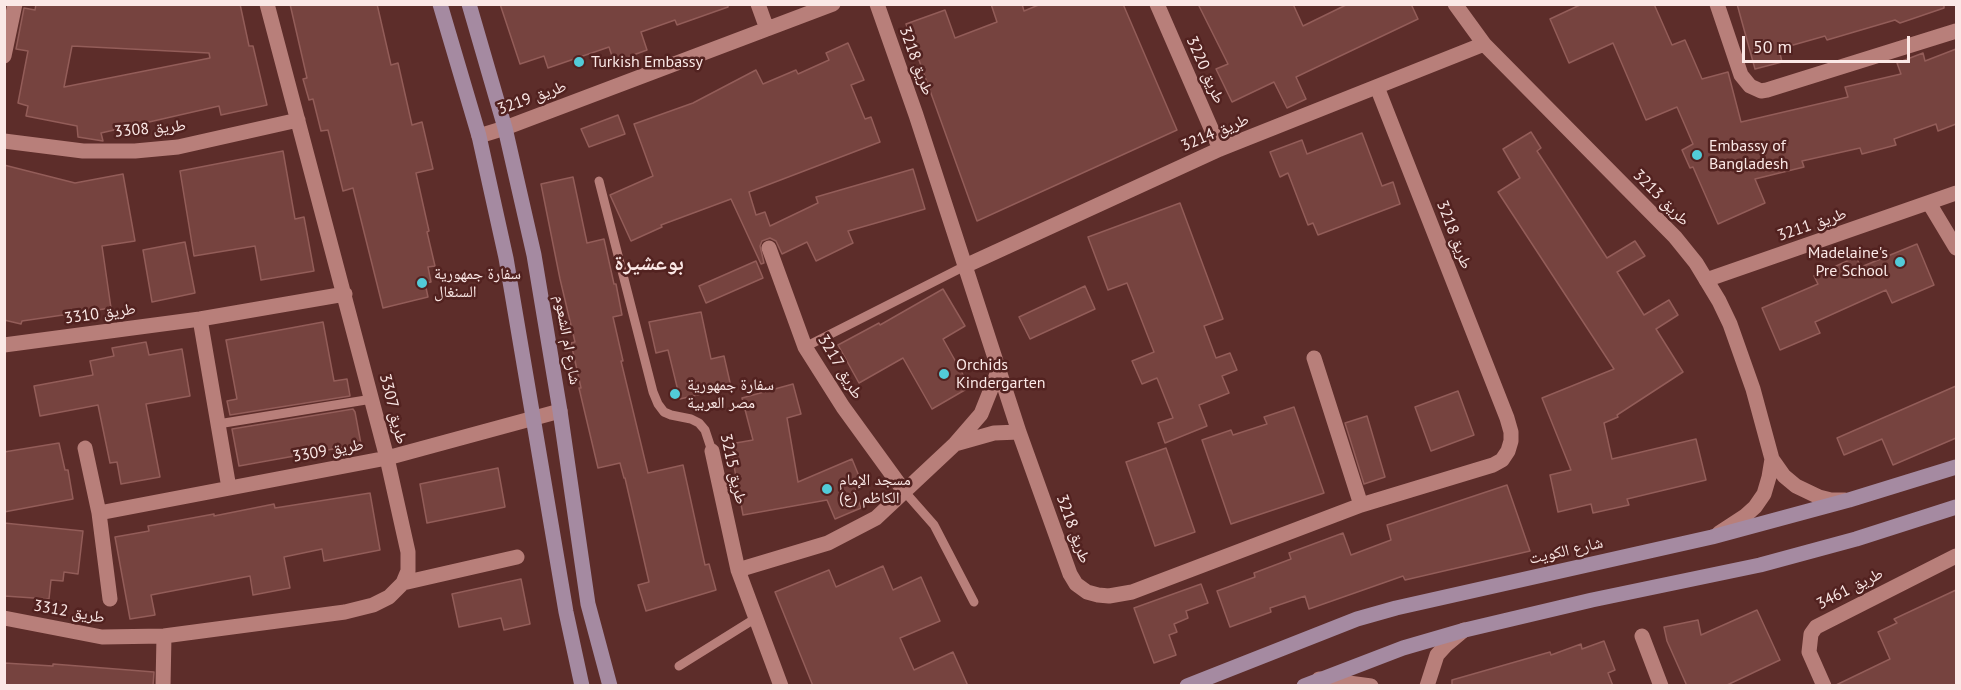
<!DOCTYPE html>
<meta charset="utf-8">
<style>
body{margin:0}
#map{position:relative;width:1961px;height:690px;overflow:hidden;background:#5d2d2a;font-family:"PT Sans",sans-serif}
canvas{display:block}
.frame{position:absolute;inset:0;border:6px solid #fbe8e6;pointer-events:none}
.scale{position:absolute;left:1742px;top:36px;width:168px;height:27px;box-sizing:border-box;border:3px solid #fbe8e6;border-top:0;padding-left:8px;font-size:18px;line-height:21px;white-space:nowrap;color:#fbe8e6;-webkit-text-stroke:4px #522220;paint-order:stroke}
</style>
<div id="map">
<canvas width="1961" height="690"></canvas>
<div class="frame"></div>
<div class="scale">50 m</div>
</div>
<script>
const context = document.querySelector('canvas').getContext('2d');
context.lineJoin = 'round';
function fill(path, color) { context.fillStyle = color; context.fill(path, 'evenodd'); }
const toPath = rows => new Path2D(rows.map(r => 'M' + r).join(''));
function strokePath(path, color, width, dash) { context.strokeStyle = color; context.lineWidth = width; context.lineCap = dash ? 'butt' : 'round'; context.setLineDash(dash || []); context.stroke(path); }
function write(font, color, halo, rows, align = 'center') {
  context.font = font + ' "PT Sans","Noto Naskh Arabic",sans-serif'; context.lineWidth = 5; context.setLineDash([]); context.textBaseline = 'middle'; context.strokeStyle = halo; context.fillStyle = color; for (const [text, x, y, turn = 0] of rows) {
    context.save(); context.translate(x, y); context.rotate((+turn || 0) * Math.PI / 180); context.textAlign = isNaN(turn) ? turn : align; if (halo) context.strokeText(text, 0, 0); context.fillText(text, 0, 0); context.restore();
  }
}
const building = toPath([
 [36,4,240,4,249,46,253,46,267,105,221,115,219,106,101,133,103,141,78,137,77,126,26,116,28,106,18,103,28,51,16,49,24,8,35,10,36,4],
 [72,46,209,53,210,58,64,87,72,46],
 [290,4,377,4,391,65,398,63,412,125,422,122,433,169,416,173,429,231,427,232,435,266,428,267,431,282,425,283,428,297,383,308,353,188,343,191,328,130,321,131,313,99,309,100,303,79,307,78,290,4],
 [500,4,728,4,728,7,677,25,675,20,641,32,647,50,614,62,609,47,548,68,544,56,520,64,500,4],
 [991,4,1022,4,1024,11,1041,4,1123,4,1177,130,977,221,906,24,945,10,955,38,997,22,991,4],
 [1198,4,1293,4,1303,26,1348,4,1411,4,1418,19,1296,77,1306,99,1287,108,1274,82,1232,102,1216,69,1228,64,1198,4],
 [1582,4,1654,4,1672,45,1685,40,1702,79,1728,72,1741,122,1848,97,1845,87,1901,74,1897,63,1923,53,1925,61,1956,49,1956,124,1938,131,1936,124,1894,139,1896,145,1862,154,1860,148,1802,161,1804,167,1755,179,1765,203,1718,224,1693,167,1690,168,1682,150,1693,144,1677,107,1646,120,1613,43,1569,63,1550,19,1582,4],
 [1737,4,1944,4,1944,8,1900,23,1895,20,1827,40,1825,36,1779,49,1782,62,1755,69,1737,4],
 [848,43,864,80,851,85,865,119,871,117,880,142,749,192,756,215,765,212,770,226,818,203,816,197,913,169,925,209,848,231,853,243,816,261,807,242,782,254,776,241,770,238,762,241,760,246,764,263,761,264,731,199,661,225,662,227,631,241,610,195,653,176,634,124,693,103,756,70,763,84,796,70,798,74,829,60,826,53,848,43],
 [618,115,625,134,589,147,581,129,618,115],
 [1531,132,1541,148,1537,151,1607,258,1635,241,1645,256,1617,272,1644,315,1669,300,1678,315,1656,329,1683,372,1617,415,1618,417,1604,423,1612,459,1696,439,1706,480,1627,499,1629,505,1593,513,1591,504,1558,512,1550,475,1571,470,1542,398,1614,369,1498,192,1520,178,1503,149,1531,132],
 [1362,133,1382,186,1393,182,1400,204,1318,235,1313,223,1308,225,1288,173,1280,177,1270,152,1302,140,1307,154,1362,133],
 [283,151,295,219,304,217,314,271,261,280,255,246,194,256,180,171,283,151],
 [4,165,75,183,123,174,135,241,102,246,111,308,22,321,21,324,4,320,4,165],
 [573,177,587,243,604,239,614,284,616,284,622,315,613,317,623,361,621,361,648,473,683,465,705,565,709,564,716,590,646,611,638,585,649,582,625,478,624,478,620,463,598,468,579,388,581,388,571,343,575,342,560,279,541,184,573,177],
 [1180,203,1223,319,1204,326,1216,358,1230,353,1237,370,1222,376,1229,393,1199,405,1207,426,1165,443,1158,423,1173,418,1157,378,1142,384,1132,361,1154,352,1127,283,1108,290,1088,237,1180,203],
 [185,242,195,293,152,302,143,250,185,242],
 [1917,244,1934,285,1892,303,1886,290,1815,322,1820,333,1780,350,1762,308,1818,284,1814,276,1856,257,1861,267,1917,244],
 [756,261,763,278,706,303,699,286,756,261],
 [1085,286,1095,309,1030,339,1019,317,1085,286],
 [943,289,965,326,943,339,970,387,932,409,903,358,859,383,838,345,879,323,880,325,943,289],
 [701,312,711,359,724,356,731,387,680,399,668,350,656,353,649,322,701,312],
 [323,322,334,381,347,379,350,396,230,415,227,401,237,399,226,340,323,322],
 [146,342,149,355,182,349,190,396,146,404,160,477,121,484,117,462,110,463,98,405,40,416,34,386,93,375,90,361,114,356,112,348,146,342],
 [793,384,801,414,787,418,798,482,852,459,863,486,854,490,861,508,835,519,827,500,743,515,730,444,753,440,742,398,793,384],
 [1956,386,1956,438,1893,465,1882,439,1844,455,1837,438,1956,386],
 [1458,391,1474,435,1431,451,1415,407,1458,391],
 [1294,407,1324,493,1231,524,1202,440,1231,430,1233,435,1267,424,1264,417,1294,407],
 [353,409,355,412,361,444,239,466,232,429,353,409],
 [1367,416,1385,477,1364,484,1345,423,1367,416],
 [59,443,65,470,68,470,73,499,4,512,4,452,59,443],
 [1166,448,1195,532,1155,546,1126,462,1166,448],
 [498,468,505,507,427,523,420,484,498,468],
 [1507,485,1530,551,1405,580,1403,576,1309,609,1305,596,1270,608,1271,612,1230,627,1217,591,1255,577,1254,573,1291,559,1289,553,1343,533,1351,555,1391,540,1387,525,1507,485],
 [370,493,380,550,324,561,322,549,284,557,290,588,253,595,250,576,151,595,155,615,130,619,115,537,149,531,148,526,214,514,214,516,274,504,275,508,370,493],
 [4,523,83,531,78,574,64,572,63,581,51,580,49,599,4,596,4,523],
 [883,566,893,590,921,577,940,621,900,638,914,670,953,652,968,686,813,686,775,592,829,570,836,587,883,566],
 [521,579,530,624,504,630,501,618,459,627,452,594,521,579],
 [1201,584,1208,603,1186,611,1188,618,1174,624,1177,632,1169,635,1176,655,1154,663,1134,608,1201,584],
 [1956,590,1956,686,1834,686,1890,659,1878,632,1897,623,1894,619,1956,590],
 [1757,610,1780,660,1725,686,1687,686,1667,641,1664,627,1698,620,1701,635,1757,610],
 [1604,641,1615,670,1608,673,1613,686,1452,686,1452,680,1550,652,1551,655,1581,644,1582,649,1604,641],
 [4,663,53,666,53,664,154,672,153,686,4,686,4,663]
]);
fill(building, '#76433f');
strokePath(building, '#935d59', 1.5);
strokePath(toPath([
 [599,181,653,392,658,404,664,412,671,415,691,419,699,423,705,430,712,451],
 [805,347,965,266],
 [218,424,372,399],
 [904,491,934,525,974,602],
 [679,666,756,618]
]), '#b87f7a', 9);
strokePath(toPath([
 [758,4,767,29],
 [877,4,916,115,1019,432,1070,574,1076,584,1087,592,1098,595,1109,596,1132,592,1361,505,1493,465,1502,460,1508,451,1511,441,1511,432,1507,418,1377,87],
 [1157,4,1220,149],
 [1455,4,1484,44,1675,237,1696,263,1719,301,1730,324,1753,389,1772,459,1784,476,1796,486,1819,497,1831,500,1845,500],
 [1717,4,1741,75,1750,86,1761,91,1767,90,1956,31],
 [4,56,15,4],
 [479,136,505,128,833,4],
 [4,141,83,151,135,151,178,147,298,120],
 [1929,203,1956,248],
 [769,248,805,347,843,407,904,491],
 [965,266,1220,149,1484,44],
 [1706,280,1956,193],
 [200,319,229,488],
 [4,345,200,319,345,294],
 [1314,358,1361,505],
 [955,444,994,433,1019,432],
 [85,448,99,513,110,599],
 [712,451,738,570,781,686],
 [99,513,387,458,560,411],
 [1719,533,1745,516,1755,507,1764,494,1769,477,1772,459],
 [738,570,828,543,876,518,955,444,981,414,999,369],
 [403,583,517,557],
 [4,618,102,637,164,636,345,612,373,605,389,597,403,583,408,571,408,552,387,458,267,4],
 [1642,636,1661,686],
 [1319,679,1371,686],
 [163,686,164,636],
 [1427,686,1437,655,1446,645,1464,630],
 [1824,686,1809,652,1811,634,1816,627,1956,556]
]), '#b87f7a', 15);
strokePath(toPath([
 [440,4,479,136,506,258,566,612,582,686],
 [469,4,505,128,534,255,560,411,588,604,610,686],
 [1187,686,1357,619,1396,608,1712,537,1849,500,1956,467],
 [1304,686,1403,648,1465,630,1592,600,1760,565,1856,539,1956,507]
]), '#a58aa1', 15);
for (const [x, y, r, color] of [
 [579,62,6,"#52cbd8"],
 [1697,155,6,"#52cbd8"],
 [1900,262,6,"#52cbd8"],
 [422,283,6,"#52cbd8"],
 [944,374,6,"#52cbd8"],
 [675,394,6,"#52cbd8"],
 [827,489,6,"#52cbd8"]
]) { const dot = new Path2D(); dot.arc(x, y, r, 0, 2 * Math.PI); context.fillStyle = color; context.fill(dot); strokePath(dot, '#522220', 2); }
write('16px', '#fbe8e6', '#522220', [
 ["طريق 3218",916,61,70],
 ["طريق 3220",1205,70,66],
 ["طريق 3219",532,98,-20],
 ["طريق 3308",150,129,-5],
 ["طريق 3214",1215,133,-23],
 ["طريق 3213",1661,198,45],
 ["طريق 3211",1812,225,-19],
 ["طريق 3218",1454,235,69],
 ["طريق 3310",100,314,-8],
 ["شارع ام الشعوم",567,340,80],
 ["طريق 3217",840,367,59],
 ["طريق 3307",393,409,76],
 ["طريق 3309",328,451,-10],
 ["طريق 3215",733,469,77],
 ["طريق 3218",1073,529,70],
 ["شارع الكويت",1566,551,-13],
 ["طريق 3461",1850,589,-27],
 ["طريق 3312",69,612,10]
]);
write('16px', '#fbe8e6', '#522220', [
 ["Turkish Embassy",591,62],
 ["Embassy of",1709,146],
 ["Bangladesh",1709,164],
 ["Madelaine's",1888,253,"right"],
 ["Pre School",1888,271,"right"],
 ["سفارة جمهورية",434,274],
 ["السنغال",434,292],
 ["Orchids",956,365],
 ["Kindergarten",956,383],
 ["سفارة جمهورية",687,385],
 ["مصر العربية",687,403],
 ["مسجد الإمام",839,480],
 ["الكاظم (ع)",839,498]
], 'left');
write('bold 22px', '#fbe8e6', '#522220', [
 ["بوعشيرة",649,264]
]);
</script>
